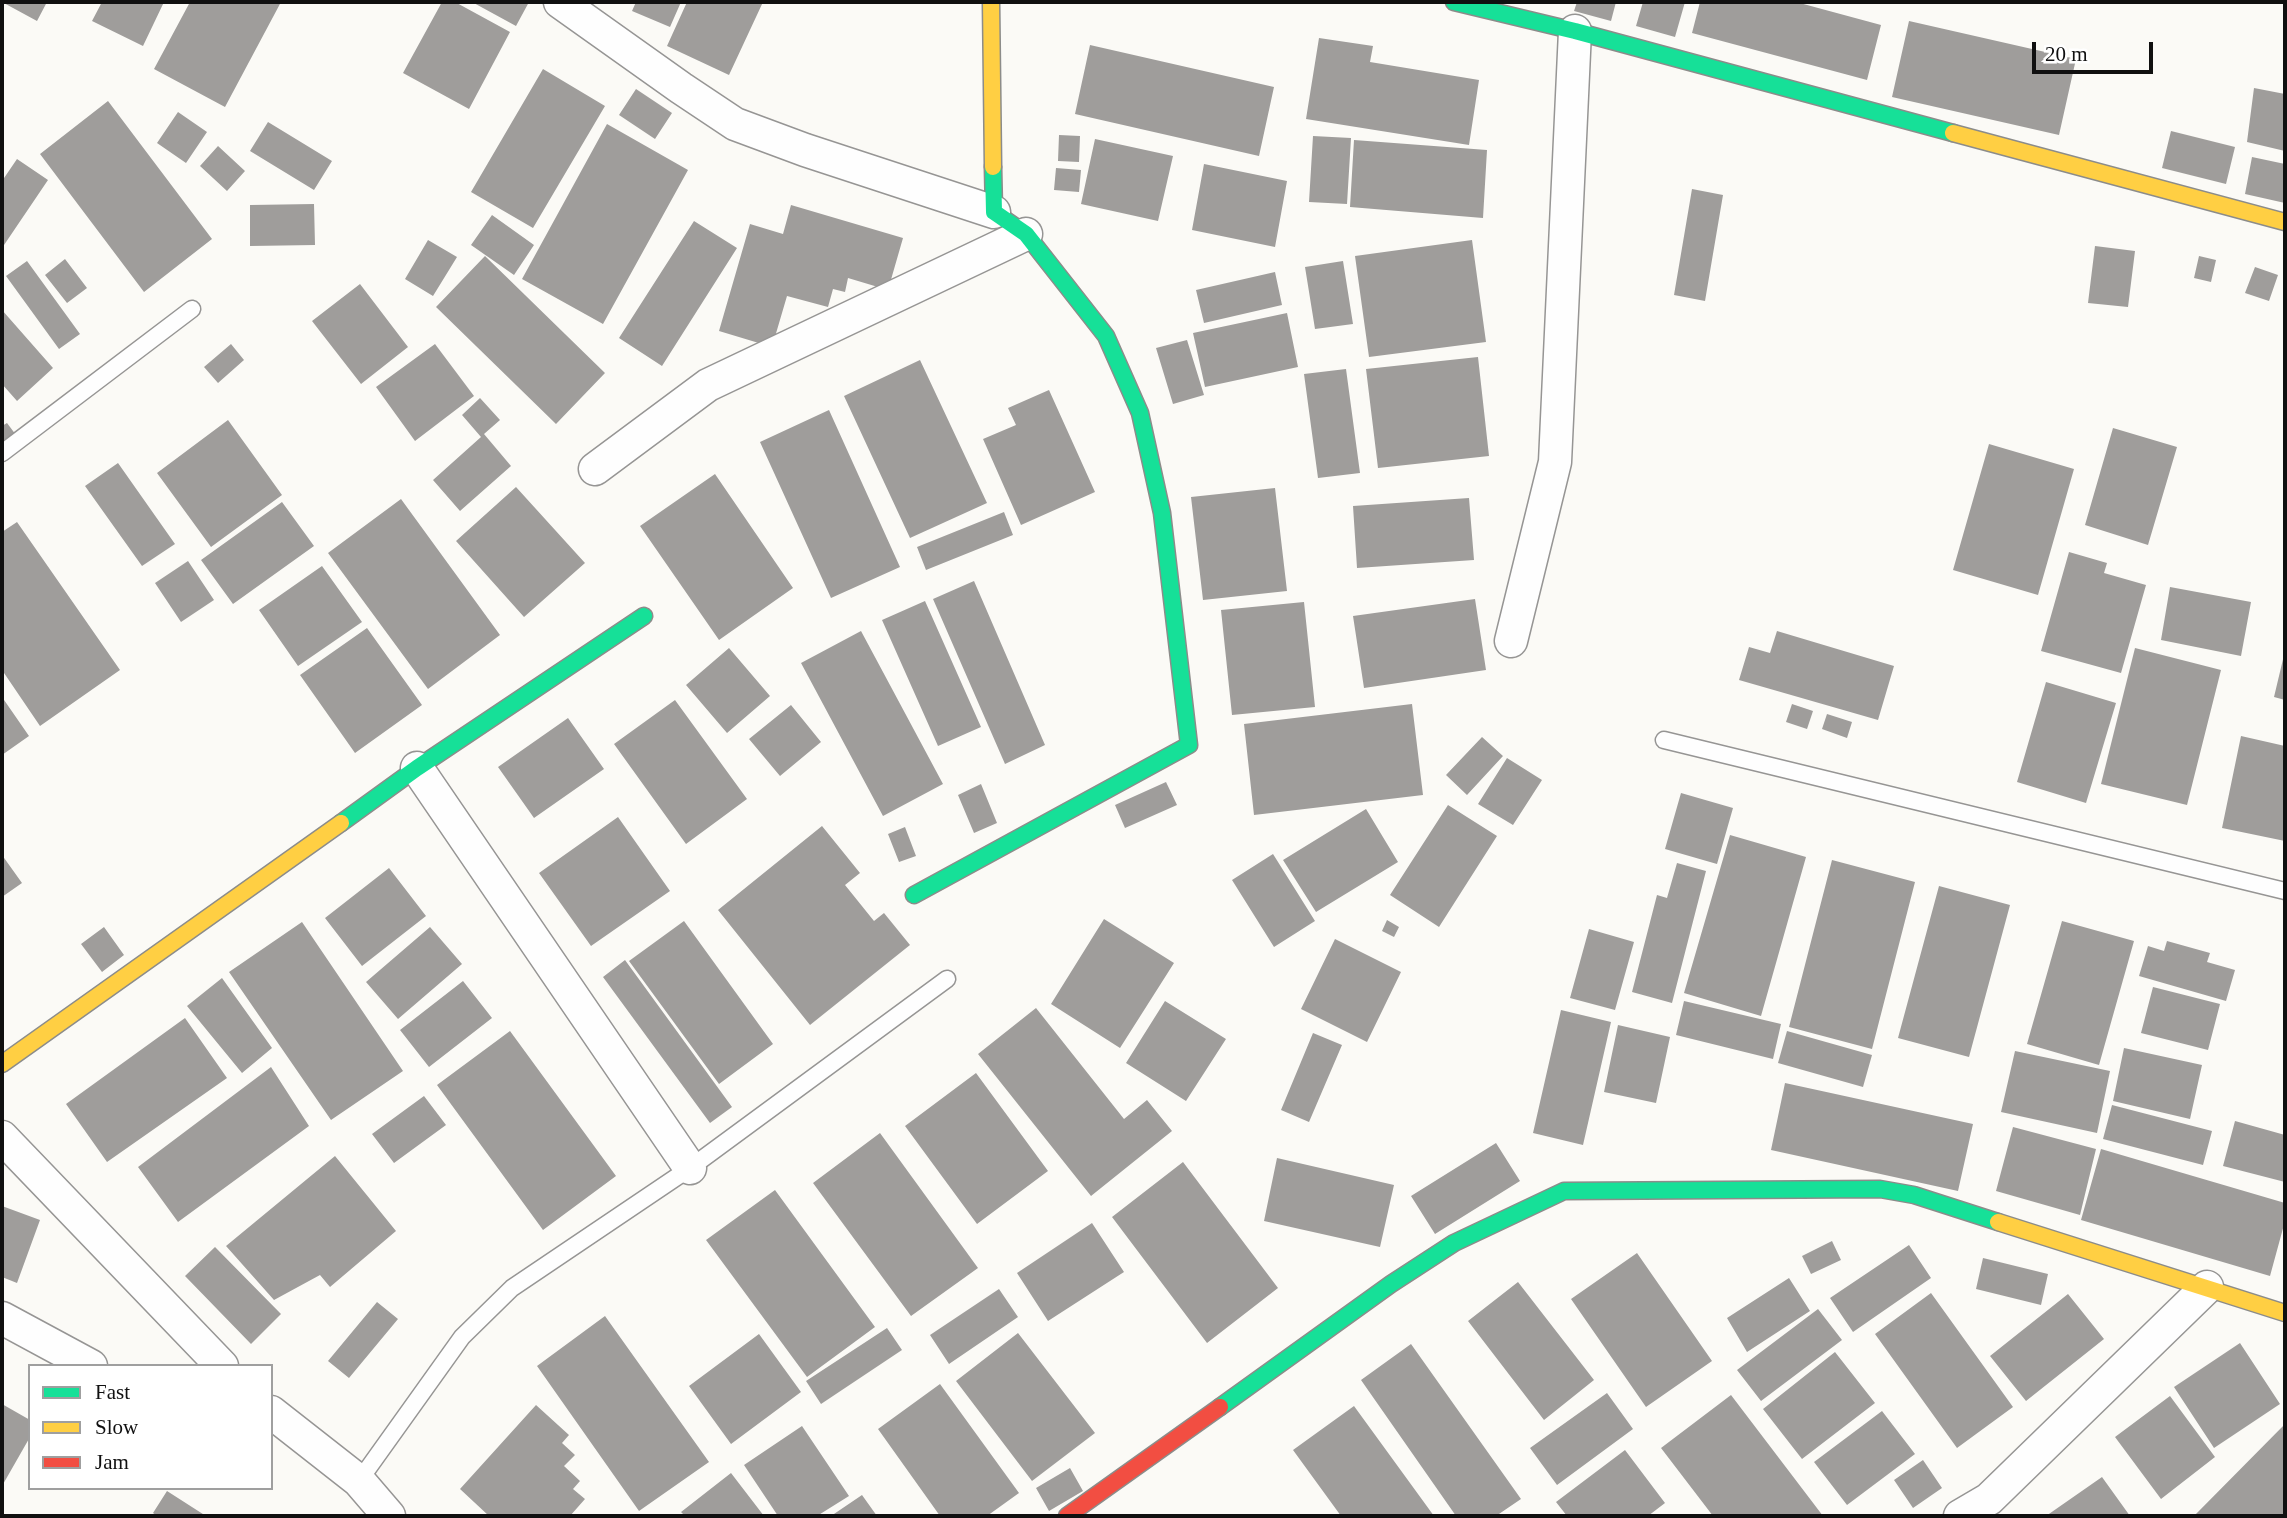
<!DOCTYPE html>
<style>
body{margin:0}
#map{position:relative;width:2287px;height:1518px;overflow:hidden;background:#fbfaf6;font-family:Georgia,serif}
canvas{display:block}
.frame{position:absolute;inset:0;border:4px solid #101010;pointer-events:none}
.legend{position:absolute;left:28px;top:1364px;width:245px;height:126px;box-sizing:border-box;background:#fff;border:2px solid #9f9f9f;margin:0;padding:9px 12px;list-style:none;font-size:21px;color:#101010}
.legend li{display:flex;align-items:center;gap:14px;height:35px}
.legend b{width:35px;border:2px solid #9f9f9f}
.scale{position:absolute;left:2032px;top:42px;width:121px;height:32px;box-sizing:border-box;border:4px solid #101010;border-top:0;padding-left:9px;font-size:21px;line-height:24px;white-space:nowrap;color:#101010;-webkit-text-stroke:5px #fff;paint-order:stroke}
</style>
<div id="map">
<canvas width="2287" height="1518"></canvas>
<div class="frame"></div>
<ul class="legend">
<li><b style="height:9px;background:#16e098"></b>Fast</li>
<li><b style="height:9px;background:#ffcf43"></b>Slow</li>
<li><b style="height:9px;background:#f24e42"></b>Jam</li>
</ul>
<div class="scale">20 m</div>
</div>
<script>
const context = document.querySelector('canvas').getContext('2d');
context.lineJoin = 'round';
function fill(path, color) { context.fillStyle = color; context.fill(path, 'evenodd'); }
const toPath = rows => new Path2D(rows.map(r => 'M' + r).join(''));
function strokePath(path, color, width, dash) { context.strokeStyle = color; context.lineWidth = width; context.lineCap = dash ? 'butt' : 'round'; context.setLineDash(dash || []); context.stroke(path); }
fill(toPath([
 [2,2,47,2,37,21],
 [102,2,164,2,143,46,92,21],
 [190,2,281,2,225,107,154,69],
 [442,2,455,2,510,32,469,109,403,73],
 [472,2,529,2,516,26],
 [636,2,681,2,670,27,632,11],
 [687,2,763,2,729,75,667,46],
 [1577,2,1616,2,1611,21,1574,11],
 [1643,2,1685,2,1675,37,1636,26],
 [1700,2,1796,2,1881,25,1867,80,1692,33],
 [1909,21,2076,59,2059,135,1892,97],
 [1319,38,1373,46,1370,62,1479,80,1469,145,1306,119],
 [1090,45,1274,87,1259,156,1075,114],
 [543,69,605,106,533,228,471,192],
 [2254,88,2285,94,2285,151,2247,142],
 [636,89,672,113,655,139,619,115],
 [108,101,212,239,144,292,40,154],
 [178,112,207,132,186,163,157,143],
 [268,122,332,161,314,190,250,151],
 [607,124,688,170,603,324,522,279],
 [2171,131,2235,147,2226,184,2162,168],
 [1059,135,1080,136,1079,162,1058,161],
 [1313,136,1351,138,1347,204,1309,202],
 [1095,139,1173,156,1158,221,1081,204],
 [1354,140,1487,150,1483,218,1350,207],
 [218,146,245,171,227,191,200,166],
 [2252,157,2285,164,2285,203,2245,194],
 [17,159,48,180,2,248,2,181],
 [1204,164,1287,181,1275,247,1192,230],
 [1056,168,1081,170,1079,192,1054,190],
 [1692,189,1723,195,1705,301,1674,295],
 [314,204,315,245,250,246,250,205],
 [791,205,903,238,888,290,848,278,845,292,833,289,828,307,787,296,772,347,719,331,750,224,783,234],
 [492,215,534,245,514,275,471,245],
 [694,221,737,248,662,366,619,338],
 [428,240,457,257,433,296,405,279],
 [1472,240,1486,342,1369,357,1355,256],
 [2095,246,2135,251,2128,307,2088,303],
 [485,256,605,373,556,424,436,307],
 [2199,256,2216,260,2211,282,2194,278],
 [65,259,87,288,67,303,45,275],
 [27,261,80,334,59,349,6,276],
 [1343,261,1353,324,1315,329,1305,267],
 [2255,267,2278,275,2269,301,2245,293],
 [1275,272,1282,305,1204,323,1196,290],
 [360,284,408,347,361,384,312,321],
 [2,310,53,368,17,401,2,384],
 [1287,313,1298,367,1205,387,1193,333],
 [1187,340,1204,395,1173,404,1156,348],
 [231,344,244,360,218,383,204,367],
 [435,344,474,396,415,441,376,387],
 [1478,357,1489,456,1378,468,1366,369],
 [920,360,987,503,910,538,844,396],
 [1346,369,1360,473,1318,478,1304,374],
 [1049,390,1095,492,1021,525,983,439,1016,425,1008,408],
 [480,398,500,420,484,434,511,466,460,511,433,480,481,437,462,415],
 [829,410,900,567,831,598,760,442],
 [228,420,282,495,211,547,157,473],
 [7,423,19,439,2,451,2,426],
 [2113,428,2177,447,2148,545,2085,525],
 [1989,444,2074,469,2038,595,1953,570],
 [118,463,175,544,142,566,85,486],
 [715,474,793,588,719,640,640,526],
 [516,487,585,563,524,617,456,541],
 [1275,488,1287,591,1203,600,1191,497],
 [1469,498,1474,560,1357,568,1353,506],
 [401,499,500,635,428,689,328,553],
 [282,502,314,546,233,604,201,560],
 [1004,512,1013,535,926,570,917,547],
 [17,522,120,670,40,726,2,670,2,532],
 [2069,552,2107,563,2104,573,2146,585,2121,673,2041,651],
 [188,561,214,600,181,622,155,583],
 [322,566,362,622,298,666,259,610],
 [974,581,1045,745,1005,764,933,599],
 [2170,587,2251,602,2241,656,2161,640],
 [1475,599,1486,670,1364,688,1353,616],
 [925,601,981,727,938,746,882,620],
 [1304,602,1315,707,1232,715,1221,610],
 [367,628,422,705,355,753,300,675],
 [861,631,943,784,883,816,801,663],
 [1777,631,1894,666,1878,720,1739,680,1749,647,1770,653],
 [729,648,770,696,727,733,686,685],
 [2135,648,2221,670,2187,805,2101,784],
 [2284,655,2285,655,2285,700,2274,697],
 [2046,682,2116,703,2086,803,2017,782],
 [2,697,29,736,2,755],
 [675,700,747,799,686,844,614,744],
 [1412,704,1423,795,1254,815,1244,724],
 [1792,704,1813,711,1807,729,1786,722],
 [791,705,821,742,780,776,749,739],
 [1827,714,1852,722,1847,738,1822,729],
 [568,718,604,769,534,818,498,767],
 [2241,736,2285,746,2285,841,2222,828],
 [1482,737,1503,756,1467,795,1446,775],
 [1507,758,1542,780,1513,825,1478,804],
 [1166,782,1177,805,1125,828,1115,805],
 [981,784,997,823,974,833,958,795],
 [1681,793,1733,808,1717,864,1665,849],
 [1448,805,1497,836,1439,927,1390,895],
 [1366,809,1398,862,1316,912,1283,860],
 [618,817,670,891,591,946,539,873],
 [822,826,860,873,845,885,874,921,884,913,910,945,810,1025,718,910],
 [905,827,916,856,899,862,888,834],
 [1730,835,1806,857,1761,1016,1684,993],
 [1273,854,1315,921,1274,947,1232,880],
 [2,855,22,883,2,897],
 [1832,860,1915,882,1872,1049,1789,1027],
 [1677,863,1706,871,1672,1003,1632,992,1657,895,1667,898],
 [389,868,426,916,362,966,325,918],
 [1939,886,2010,905,1969,1057,1898,1038],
 [1104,919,1174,963,1120,1048,1051,1004],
 [1387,920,1399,927,1394,937,1382,931],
 [684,921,773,1044,719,1084,629,961],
 [2062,921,2134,941,2099,1065,2027,1044],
 [302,922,403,1071,331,1120,229,972],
 [104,927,124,955,102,972,81,944],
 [430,927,462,964,398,1019,366,982],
 [1589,929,1634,942,1615,1010,1570,998],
 [1335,939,1401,972,1367,1042,1301,1009],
 [2167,941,2210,953,2207,962,2235,970,2226,1001,2139,976,2148,946,2164,951],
 [625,960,732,1107,710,1123,603,977],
 [222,978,272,1048,242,1073,187,1006],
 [463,981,492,1018,429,1067,400,1030],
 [2153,987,2220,1004,2208,1050,2141,1033],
 [1165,1001,1226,1039,1186,1101,1126,1063],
 [1684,1001,1781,1024,1773,1059,1676,1035],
 [1036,1008,1124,1119,1147,1100,1172,1131,1091,1196,978,1054],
 [1561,1010,1611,1022,1583,1145,1533,1133],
 [185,1018,227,1078,107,1162,66,1104],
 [1618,1025,1670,1037,1656,1103,1604,1092],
 [510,1031,616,1176,543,1230,437,1085],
 [1787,1031,1872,1055,1863,1087,1778,1063],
 [1313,1033,1342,1045,1309,1122,1281,1110],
 [2124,1048,2202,1065,2190,1119,2113,1101],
 [2015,1051,2110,1071,2097,1133,2001,1112],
 [271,1067,309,1126,178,1222,138,1167],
 [976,1073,1048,1171,977,1224,905,1126],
 [1785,1083,1973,1124,1958,1191,1771,1150],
 [424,1096,446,1125,394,1163,372,1134],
 [2112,1105,2212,1131,2203,1165,2103,1139],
 [2235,1121,2285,1135,2285,1182,2223,1166],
 [2013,1127,2096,1149,2080,1215,1996,1191],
 [880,1133,978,1268,911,1316,813,1183],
 [1496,1143,1520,1181,1435,1234,1411,1196],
 [2101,1149,2285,1203,2285,1221,2270,1276,2081,1220],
 [335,1156,396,1231,330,1287,320,1275,274,1300,226,1246],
 [1277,1158,1394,1185,1380,1247,1264,1221],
 [1183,1162,1278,1288,1207,1343,1112,1217],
 [775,1190,875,1327,807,1377,706,1240],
 [2,1206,40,1220,17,1283,2,1277],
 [1092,1223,1124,1272,1048,1321,1017,1273],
 [1832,1241,1841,1260,1811,1274,1802,1256],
 [1909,1245,1931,1278,1853,1332,1830,1298],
 [215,1247,281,1314,251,1344,185,1276],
 [1637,1253,1712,1361,1646,1407,1571,1299],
 [1983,1258,2048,1274,2041,1305,1976,1289],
 [1789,1278,1810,1311,1747,1352,1727,1318],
 [1518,1282,1594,1380,1544,1420,1468,1321],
 [999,1289,1018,1317,949,1364,930,1335],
 [1931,1293,2013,1407,1957,1448,1875,1334],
 [2068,1294,2104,1339,2026,1401,1990,1356],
 [377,1302,398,1319,349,1378,328,1361],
 [1818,1309,1842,1340,1761,1401,1737,1370],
 [605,1316,709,1462,639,1511,537,1366],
 [887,1328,902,1350,821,1404,806,1381],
 [1018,1333,1095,1433,1032,1481,956,1381],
 [759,1334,801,1392,731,1444,689,1386],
 [2240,1343,2280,1404,2214,1448,2174,1387],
 [1411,1344,1521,1499,1496,1516,1456,1516,1361,1380],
 [1835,1352,1875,1403,1802,1459,1763,1409],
 [940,1384,1019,1493,987,1516,940,1516,878,1429],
 [1607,1393,1633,1429,1557,1485,1530,1448],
 [1731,1395,1823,1516,1713,1516,1661,1448],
 [2170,1396,2215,1457,2161,1499,2115,1437],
 [2,1404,30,1420,30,1437,2,1486],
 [536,1405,569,1435,562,1443,575,1455,564,1466,580,1481,573,1489,585,1499,570,1516,489,1516,460,1489],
 [1354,1406,1434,1516,1341,1516,1293,1450],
 [1882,1411,1915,1454,1847,1505,1814,1462],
 [2285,1424,2285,1516,2194,1516],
 [802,1426,849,1496,817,1516,778,1516,744,1465],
 [1625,1450,1665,1503,1648,1516,1567,1516,1556,1502],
 [1923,1460,1942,1488,1913,1508,1894,1480],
 [1070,1468,1083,1491,1049,1511,1036,1488],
 [731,1473,764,1516,685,1516,681,1512],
 [2102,1477,2130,1516,2046,1516],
 [167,1491,206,1516,157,1516,153,1513],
 [862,1495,877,1516,831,1516]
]), '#9f9d9b');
const lane = toPath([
 [2,453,192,309],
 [1664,740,2285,891],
 [359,1481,462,1337,512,1288,690,1168,947,979]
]);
const street = toPath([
 [560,2,681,88,735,124,805,150,994,212],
 [595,469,708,385,1026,234],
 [1511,641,1555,462,1575,31],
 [417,768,690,1168],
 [2,1137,222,1366],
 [2,1318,91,1366],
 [271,1412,359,1481,389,1516],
 [1960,1516,1989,1499,2207,1287]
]);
const fast = toPath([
 [1454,2,1575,31,1953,133],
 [341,823,417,768,644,616],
 [914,895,1189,745,1162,513,1140,413,1106,336,1026,234,994,212,993,167],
 [1220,1407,1391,1284,1454,1243,1564,1191,1880,1189,1914,1195,1998,1222]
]);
const slow = toPath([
 [991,2,993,167],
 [1953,133,2285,222],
 [2,1064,341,823],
 [1998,1222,2285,1313]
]);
const jam = toPath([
 [1067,1516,1220,1407]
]);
strokePath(lane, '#969594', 19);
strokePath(street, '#969594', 35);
strokePath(fast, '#8c8c8a', 19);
strokePath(slow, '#8c8c8a', 19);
strokePath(jam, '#8c8c8a', 19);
strokePath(lane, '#fefefe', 16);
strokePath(street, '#fefefe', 32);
strokePath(fast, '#16e098', 16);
strokePath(slow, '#ffcf43', 16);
strokePath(jam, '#f24e42', 16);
</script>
